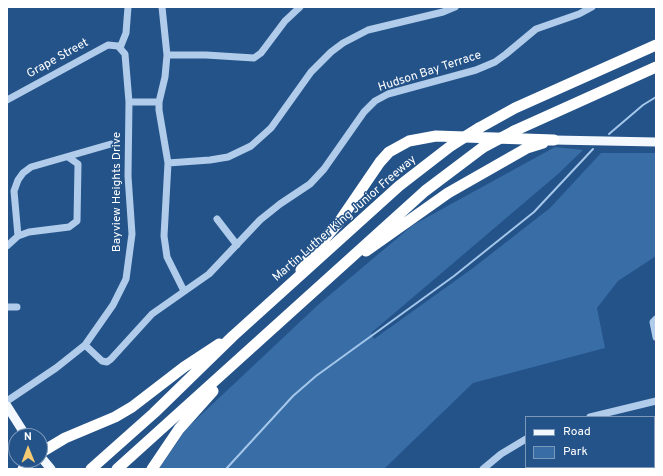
<!DOCTYPE html>
<style>
body{margin:0}
#map{position:relative;width:663px;height:476px;overflow:hidden;background:#245389;font-family:Overpass,sans-serif}
canvas{display:block}
.frame{position:absolute;inset:0;border:8px solid #fff;pointer-events:none}
.legend{position:absolute;left:525px;top:416px;width:130px;height:52px;box-sizing:border-box;background:#245389;border:1px solid #7c98b8;margin:0;padding:5px 7px;list-style:none;font-size:12px;color:#fff}
.legend li{display:flex;align-items:center;gap:8px;height:20px}
.legend b{width:20px;border:1px solid #7c98b8}
.north{position:absolute;left:8px;top:428px;width:40px;height:40px;box-sizing:border-box;background:#245389;border:1px solid #7c98b8;border-radius:50%;rotate:359deg;font-size:11px;font-weight:700;line-height:16px;text-align:center;color:#fff}
.north::after{content:'';display:block;margin:auto;width:14px;height:18px;background:#f4cb73;clip-path:polygon(50% 0,100% 100%,50% 72%,0 100%)}
</style>
<div id="map">
<canvas width="663" height="476"></canvas>
<div class="frame"></div>
<ul class="legend">
<li><b style="height:5px;background:#f3f8fe"></b>Road</li>
<li><b style="height:11px;background:#386da6"></b>Park</li>
</ul>
<div class="north">N</div>
</div>
<script>
const context = document.querySelector('canvas').getContext('2d');
context.lineJoin = 'round';
function fill(path, color) { context.fillStyle = color; context.fill(path, 'evenodd'); }
const toPath = rows => new Path2D(rows.map(r => 'M' + r).join(''));
function strokePath(path, color, width, dash) { context.strokeStyle = color; context.lineWidth = width; context.lineCap = dash ? 'butt' : 'round'; context.setLineDash(dash || []); context.stroke(path); }
function write(font, color, halo, rows, align = 'center') {
  context.font = font + ' Overpass,sans-serif'; context.lineWidth = 3; context.setLineDash([]); context.textBaseline = 'middle'; context.strokeStyle = halo; context.fillStyle = color; for (const [text, x, y, turn = 0] of rows) {
    context.save(); context.translate(x, y); context.rotate((+turn || 0) * Math.PI / 180); context.textAlign = isNaN(turn) ? turn : align; if (halo) context.strokeText(text, 0, 0); context.fillText(text, 0, 0); context.restore();
  }
}
fill(toPath([
 [555,147,583,150,558,174,371,333,374,339,473,268,550,208,601,153,656,153,656,256,618,281,597,308,605,348,473,383,384,469,159,469,186,429,319,304,413,225]
]), '#386da6');
strokePath(toPath([
 [609,134,643,105,656,97],
 [226,469,293,396,316,376,454,276,534,212,593,149]
]), '#a4c7eb', 2);
strokePath(toPath([
 [162,7,167,55,165,77,159,102,159,110,168,163,164,236,167,257,184,291],
 [120,48,126,33,128,7],
 [167,55,206,55,254,58,261,53,285,21,300,7],
 [7,100,108,45,118,46,125,54,129,102,128,176,132,234,126,279,113,305,85,345,56,368,7,401],
 [129,102,159,102],
 [168,163,210,160,228,157,251,146,271,128,311,72,331,52,343,43,368,30,443,12,455,7],
 [217,219,237,245],
 [18,236,14,191,18,180,23,173,31,167,111,144],
 [7,246,18,236,29,232,69,227,77,221,78,164,68,157],
 [7,307,17,307],
 [656,319,653,322,656,337],
 [85,345,102,361,107,362,111,359,152,314,209,274,260,220,280,204,310,184,324,169,364,112,375,101,388,94,476,70,495,62,506,54,536,29,579,14,592,7],
 [590,417,656,401],
 [483,469,501,454,526,439]
]), '#b0ccea', 7);
strokePath(toPath([
 [554,140,656,142],
 [7,406,26,436],
 [40,456,51,469]
]), '#f3f8fe', 9);
strokePath(toPath([
 [479,128,515,108,656,45],
 [514,131,656,67],
 [366,251,448,193,527,148,543,143],
 [301,270,308,258,339,222,380,162,389,152,409,141,436,136,554,140],
 [40,453,65,438,115,417,132,407,184,367,219,344],
 [23,469,33,460],
 [91,469,154,413,233,336,399,186,452,145],
 [117,469,425,191,482,148],
 [152,469,179,429,213,391]
]), '#fff', 11);
strokePath(toPath([
 [452,145,479,128],
 [482,148,514,131]
]), '#fff', 11);
write('12px', '#fff', '#245389', [
 ["Grape Street",58,59,-29],
 ["Hudson Bay Terrace",430,72,-18],
 ["Bayview Heights Drive",118,192,-90],
 ["Martin Luther King Junior Freeway",345,219,-41]
]);
</script>
